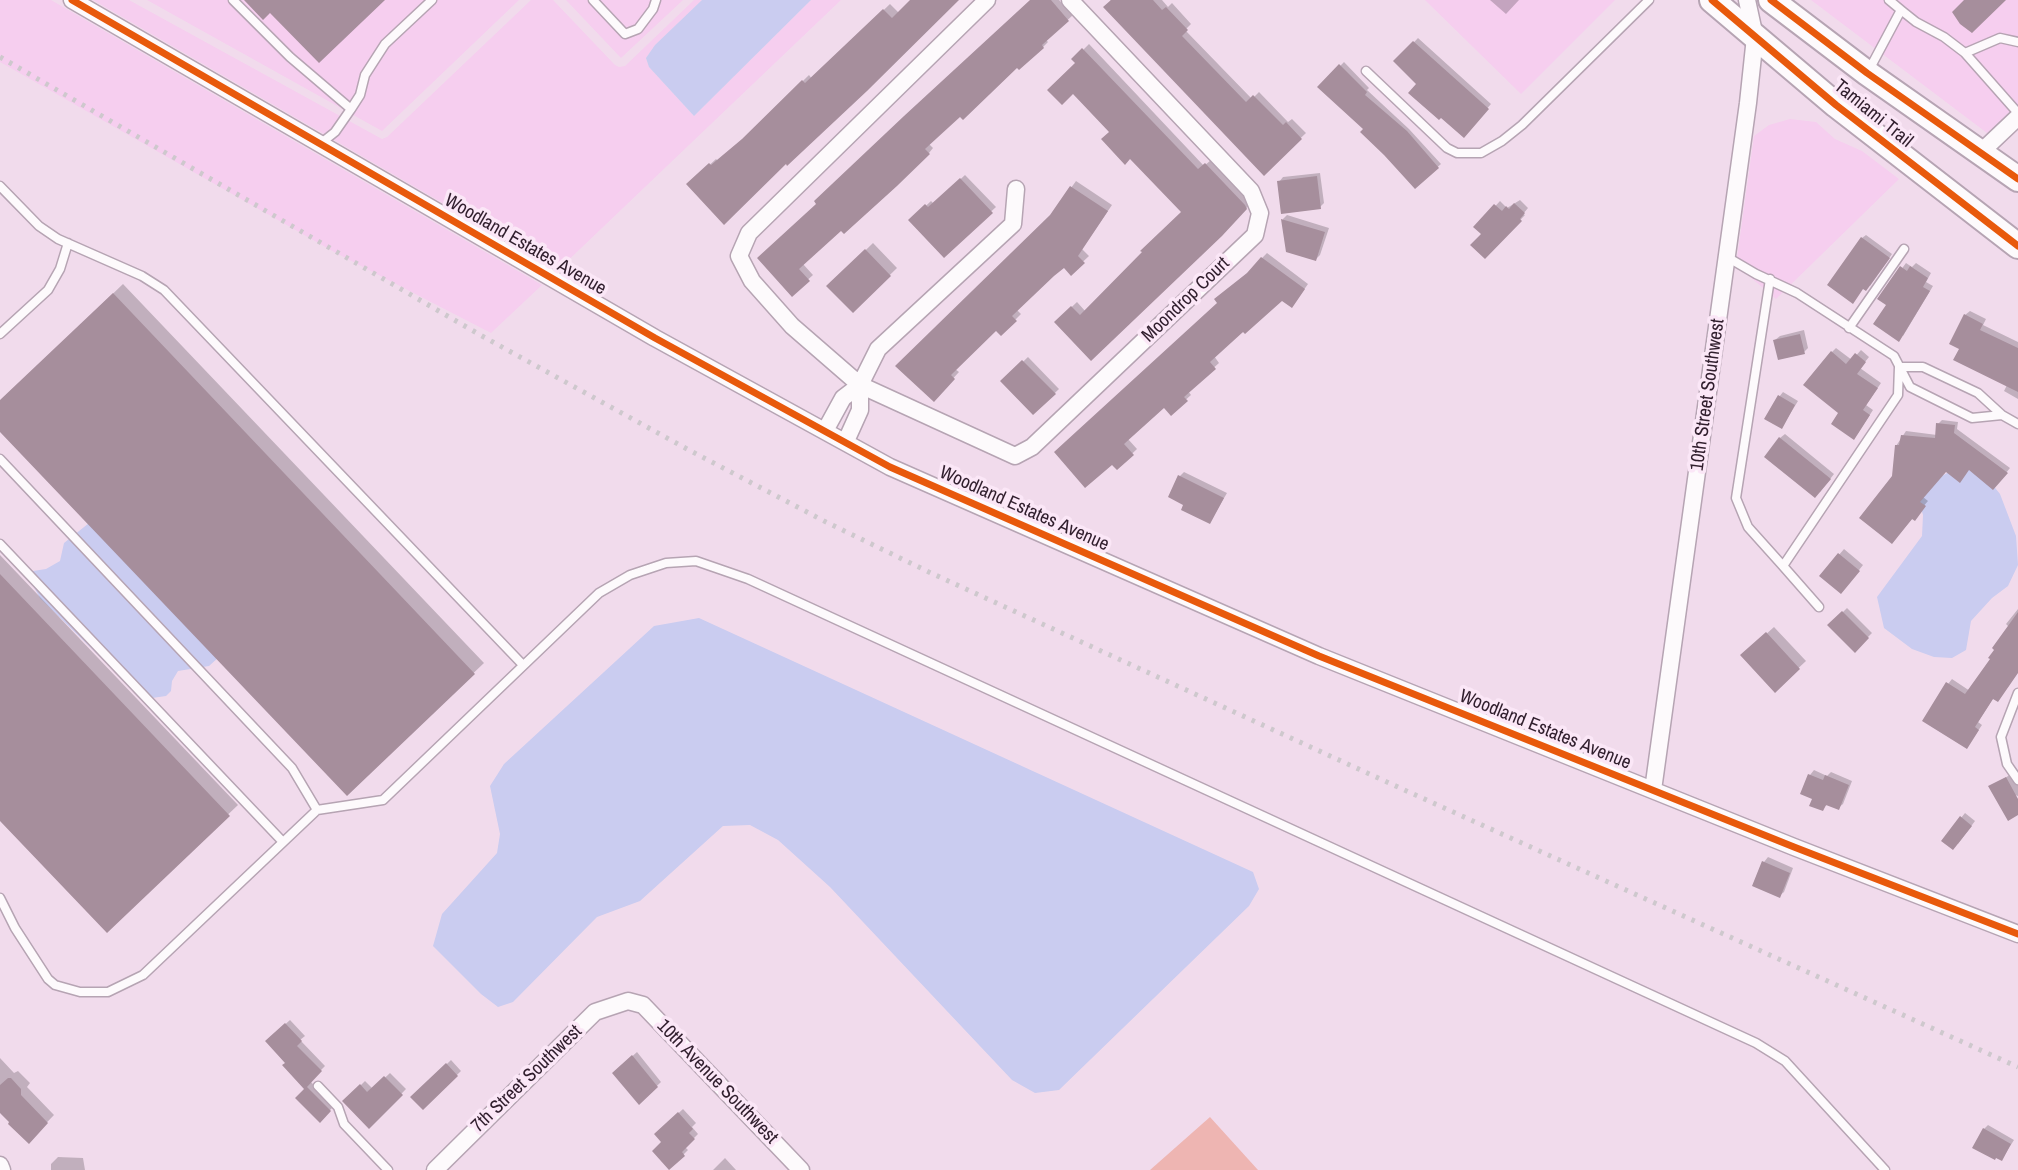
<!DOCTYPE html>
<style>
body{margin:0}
canvas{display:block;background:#f1dbec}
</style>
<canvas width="2018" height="1170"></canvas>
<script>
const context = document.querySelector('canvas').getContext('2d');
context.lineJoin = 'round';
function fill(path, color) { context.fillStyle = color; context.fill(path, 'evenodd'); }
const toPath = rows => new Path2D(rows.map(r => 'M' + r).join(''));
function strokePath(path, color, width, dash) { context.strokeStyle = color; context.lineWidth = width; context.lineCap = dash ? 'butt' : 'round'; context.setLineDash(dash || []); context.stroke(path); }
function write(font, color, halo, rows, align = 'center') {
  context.font = font + ' "Archivo Narrow",sans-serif'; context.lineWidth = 7; context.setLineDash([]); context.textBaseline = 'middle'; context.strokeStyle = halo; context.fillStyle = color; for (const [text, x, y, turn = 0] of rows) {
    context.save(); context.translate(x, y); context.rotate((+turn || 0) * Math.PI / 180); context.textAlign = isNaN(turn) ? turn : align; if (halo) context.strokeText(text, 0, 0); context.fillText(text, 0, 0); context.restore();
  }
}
fill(toPath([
 [0,0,51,0,542,285,491,333,336,253,0,62],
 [93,0,129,0,382,139,387,137,531,0,553,0,615,65,619,67,625,66,694,0,702,0,655,45,646,58,649,67,694,116,811,0,841,0,558,270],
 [147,0,519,0,382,131],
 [566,0,683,0,621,58],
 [1425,0,1615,0,1521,94],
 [1811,0,2018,0,2018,104,1987,133],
 [1790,119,1816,122,1835,139,1862,151,1899,179,1776,299,1736,265,1754,136,1769,125]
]), '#f6ceef');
fill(toPath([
 [1210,1117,1258,1170,1150,1170]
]), '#eeb5b2');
fill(toPath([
 [702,0,811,0,694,116,649,67,646,58,655,45],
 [1967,462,1975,463,2000,494,2016,536,2018,565,2008,586,1992,598,1971,621,1966,650,1952,658,1934,657,1912,649,1884,628,1877,597,1922,536,1923,515,1918,498,1924,486],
 [158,468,230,647,209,666,178,671,172,681,171,691,166,696,152,698,140,696,40,598,30,580,33,571,46,569,60,561,64,543],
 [699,618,1253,872,1259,889,1249,906,1059,1090,1035,1093,1012,1080,830,887,778,840,750,825,723,826,640,901,597,917,513,1002,498,1007,481,994,433,946,442,914,497,853,500,834,490,786,504,764,654,626]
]), '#caccf0');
fill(toPath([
 [912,0,957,0,689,184,716,159,718,161,750,133,809,75,812,79,890,4,899,13],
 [1032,0,1059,0,1073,15,1046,40,1048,42,1043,47,1017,65,929,144,933,148,929,153,844,231,841,228,803,264,813,275,792,294,760,258],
 [1110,0,1162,0,1168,7,1172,3,1191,24,1185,30,1252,99,1259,92,1288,122,1292,119,1306,133,1264,173],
 [1490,0,1519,0,1506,14],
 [1418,38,1491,104,1464,135,1396,61],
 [1089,44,1204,166,1211,160,1251,203,1221,235,1091,358,1056,322,1077,302,1086,312,1184,212,1111,132,1074,59],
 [1344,62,1369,88,1367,90,1409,129,1441,164,1415,187,1365,129,1320,87],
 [1320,173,1324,203,1320,207,1279,182,1283,177],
 [965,175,996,207,944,255,911,220,931,201,934,204],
 [1076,181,1112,205,1082,249,1089,256,1071,273,1064,266,1016,309,1021,314,1015,320,996,329,955,369,959,372,934,399,1051,216],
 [1520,200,1528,208,1523,214,1525,215,1485,257,1483,233,1476,227,1500,201,1507,208],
 [1287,215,1329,228,1320,255,1316,259,1287,251,1283,219],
 [1866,235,1892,254,1870,286,1862,238],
 [873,243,897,268,853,311,829,286],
 [1267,253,1308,284,1296,301,1282,299,1214,356,1219,363,1188,391,1191,395,1171,413,1164,406,1128,439,1137,449,1117,468,1112,463,1086,486,1219,302],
 [1906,263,1912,267,1916,263,1931,273,1926,282,1933,286,1903,336,1889,304,1880,298],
 [123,284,484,663,347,794,0,429,0,402],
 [1970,311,1986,319,1983,325,2018,342,2018,399,2004,391,2007,385,1961,348,1965,315],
 [1804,330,1808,348,1804,352,1775,340,1780,336],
 [1836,348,1852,360,1861,350,1869,357,1860,368,1881,383,1866,405,1873,410,1858,433,1841,412,1832,352],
 [1028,357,1059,389,1034,413,1003,381],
 [1783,392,1798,401,1782,427,1779,397],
 [1942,420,1958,422,1957,429,2010,468,1997,484,1970,468,1946,470,1923,497,1928,501,1892,542,1896,446,1906,431,1937,435,1938,424],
 [1785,434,1834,474,1820,492,1780,438],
 [1184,472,1227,493,1210,522,1186,504,1180,476],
 [1844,549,1863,565,1845,588,1821,576],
 [0,555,238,805,107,930,0,818],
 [1847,608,1872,633,1855,650,1830,625],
 [2018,609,2018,671,1994,697,1978,722,1982,725,1967,747,1948,684,1952,679,1970,691,1992,658,2009,627,2006,624],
 [1774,627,1806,661,1775,690,1743,655],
 [1814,770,1827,776,1831,772,1852,781,1843,804,1838,808,1828,804,1822,809,1814,798,1810,775],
 [2013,773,2018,779,2018,796,1990,787],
 [1965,813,1975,821,1958,844,1961,818],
 [1768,857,1793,868,1784,892,1779,896,1764,862],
 [290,1020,305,1036,300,1040,325,1066,310,1081,334,1106,320,1120,307,1089,267,1041],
 [637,1052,661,1082,640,1102,614,1073],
 [0,1058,14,1073,18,1071,30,1083,27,1087,54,1115,29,1141,0,1112],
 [451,1060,461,1071,423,1108,413,1097],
 [390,1073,406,1089,369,1127,345,1101,365,1081,373,1089],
 [683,1109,696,1123,692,1127,698,1134,685,1147,688,1150,670,1168,664,1142,656,1134],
 [1988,1125,2014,1140,2002,1159,1997,1156,1984,1129],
 [58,1157,83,1158,85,1170,51,1170,51,1164],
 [725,1158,736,1170,713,1170]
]), '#0003');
fill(toPath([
 [244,0,385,0,319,63,270,13,263,20],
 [910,0,959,0,867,91,787,166,786,164,724,225,686,184,709,163,711,165,742,139,802,80,805,83,883,9,892,18],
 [1030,0,1051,0,1069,21,1042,45,1044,48,1019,70,1017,68,963,120,960,117,925,149,930,154,897,186,844,234,841,231,799,269,810,281,792,297,757,258,816,204,814,201,904,116],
 [1111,0,1153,0,1162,10,1166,7,1188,30,1182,36,1246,102,1253,95,1283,125,1286,122,1302,139,1264,176,1103,7],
 [1964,0,2006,0,1972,33,1960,24,1952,12],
 [1413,41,1489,109,1464,138,1441,118,1439,120,1408,93,1416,84,1393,61],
 [1082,48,1198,169,1205,163,1245,205,1247,209,1222,236,1091,361,1054,322,1071,306,1080,315,1142,252,1140,251,1181,212,1130,159,1125,165,1101,139,1109,132,1073,94,1062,105,1047,90,1075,63,1071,59],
 [1339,64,1367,92,1365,95,1407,131,1439,168,1415,189,1384,155,1360,132,1363,129,1317,87],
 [1317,176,1321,209,1281,214,1277,181],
 [960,178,993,213,944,258,908,220,925,204,928,207],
 [1070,186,1108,211,1078,256,1085,263,1071,276,1064,268,1054,276,1012,316,1017,321,1001,336,996,331,951,375,955,379,934,402,895,366,1050,215],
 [1514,203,1525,213,1520,219,1522,221,1485,259,1470,245,1481,234,1473,227,1494,204,1502,211,1506,206,1509,209],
 [1281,219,1325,232,1316,261,1286,252],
 [1861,237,1890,258,1866,291,1863,289,1853,304,1827,285],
 [865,249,891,276,853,313,826,286],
 [1261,257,1305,289,1292,308,1282,301,1245,334,1243,332,1210,362,1216,369,1184,397,1188,401,1171,416,1164,408,1124,444,1134,455,1117,470,1112,465,1085,488,1054,452,1217,303,1214,299,1247,273],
 [1900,266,1907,271,1910,266,1928,278,1923,287,1930,291,1899,342,1873,324,1886,305,1877,299],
 [113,293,475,674,347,796,0,432,0,400],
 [1964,314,1983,324,1980,330,2018,348,2018,392,1953,360,1959,349,1949,344],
 [1800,334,1805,354,1778,360,1773,340],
 [1831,351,1846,364,1855,353,1866,362,1857,374,1878,388,1863,410,1870,415,1854,440,1831,424,1838,413,1803,385],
 [1022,360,1056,394,1033,415,1000,381],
 [1778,395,1795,405,1782,429,1764,419],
 [1936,423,1955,425,1954,433,2008,473,1993,490,1969,470,1960,483,1946,472,1920,502,1926,506,1915,521,1912,519,1892,544,1859,518,1892,476,1895,445,1899,445,1901,435,1935,438],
 [1779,437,1831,479,1815,498,1764,457],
 [1178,475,1224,498,1210,524,1181,510,1183,505,1168,497],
 [1838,553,1860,571,1841,594,1819,576],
 [0,574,230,816,107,933,0,821],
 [1842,611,1869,638,1855,653,1827,625],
 [2018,612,2018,673,1998,702,1993,699,1975,727,1979,730,1967,749,1922,721,1946,682,1965,694,1990,659,1988,658,1994,650,1992,648],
 [1766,632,1800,669,1775,693,1740,655],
 [1808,774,1823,780,1825,775,1849,785,1839,810,1826,805,1823,811,1809,806,1812,799,1800,794],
 [2006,777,2018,799,2018,815,2008,821,1988,786],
 [1960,816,1972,826,1953,850,1941,841],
 [1762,861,1790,873,1780,898,1752,886],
 [285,1023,302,1041,297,1046,322,1071,307,1087,331,1111,320,1123,295,1098,304,1089,282,1065,285,1063,265,1041],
 [632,1055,658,1087,639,1105,612,1073],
 [446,1063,458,1076,423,1110,410,1097],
 [384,1076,403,1095,369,1129,342,1101,360,1084,367,1092],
 [8,1078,11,1078,21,1089,21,1095,48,1123,29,1144,8,1124,9,1122,0,1113,0,1085],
 [678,1112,693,1129,689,1133,695,1139,682,1152,685,1156,669,1170,652,1151,661,1142,654,1134],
 [1983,1128,2011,1144,2002,1161,1996,1158,1995,1160,1972,1148]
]), '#a68e9c');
const service = toPath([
 [233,0,290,57,351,109],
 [593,0,625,34,638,29,653,9,656,0],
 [1901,10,1916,22,1944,37,1965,53,2018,113],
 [1965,53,2000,38,2018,42],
 [1869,70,1901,10,1889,0],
 [1366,71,1447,148,1457,153,1481,153,1502,141,1522,125,1649,0],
 [320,144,335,132,351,109,360,95,365,75,385,44,432,0],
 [0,186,39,226,58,239,142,276,164,290,523,665],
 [1727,257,1756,274,1797,293,1894,356,1910,387,1972,418,2002,415,2018,424],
 [1770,279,1736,498,1748,527,1783,566],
 [1849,328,1904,249],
 [0,334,48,290,60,269,68,243],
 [0,459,292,768,317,810],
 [0,544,283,842],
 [1819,607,1783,566,1898,395,1899,367,1923,367,1978,393,2002,415],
 [2018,693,2001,737,2007,764,2018,780],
 [0,898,15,928,48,979,55,985,80,992,108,992,143,975,317,810,383,800,599,593,630,575,666,563,696,561,748,579,1756,1043,1785,1061,1885,1170],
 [318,1086,338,1107,344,1124,388,1170]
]);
const minor = toPath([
 [72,0,655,338,890,467,1319,656,1794,847,2018,934],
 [987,0,749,233,739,256,752,281,792,326,860,385,1015,456,1032,447,1255,235,1260,213,1251,191,1070,0],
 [1980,153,2018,117],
 [826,429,843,398,860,385,878,349,1013,224,1016,189],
 [846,441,860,410,860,385],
 [1653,790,1748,103,1755,37,1747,0],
 [0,1165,2,1170],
 [435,1170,595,1012,628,1001,643,1005,801,1170]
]);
const primary = toPath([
 [1712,0,1836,105,2018,246],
 [1771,0,1867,73,2018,179]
]);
strokePath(service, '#b6a4b3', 11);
strokePath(minor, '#b6a4b3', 19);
strokePath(primary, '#b6a4b3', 28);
strokePath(service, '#fdfafc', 8);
strokePath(minor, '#fdfafc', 16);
strokePath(primary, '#fdfafc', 24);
strokePath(toPath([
 [0,57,482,336,687,449,826,522,931,573,1400,788,2018,1067]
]), '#cec8cd', 5, [3.5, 7]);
strokePath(toPath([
 [72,0,655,338,890,467,1319,656,1794,847,2018,934],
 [1712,0,1836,105,2018,246],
 [1771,0,1867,73,2018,179]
]), '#e8590c', 7);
write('19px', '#301e2d', '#fbe7f7', [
 ["Tamiami Trail",1873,114,39],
 ["Woodland Estates Avenue",525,245,30],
 ["Moondrop Court",1186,300,-44],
 ["10th Street Southwest",1708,395,-82],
 ["Woodland Estates Avenue",1024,509,24],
 ["Woodland Estates Avenue",1545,730,22],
 ["7th Street Southwest",527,1079,-44],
 ["10th Avenue Southwest",717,1082,46]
]);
</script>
